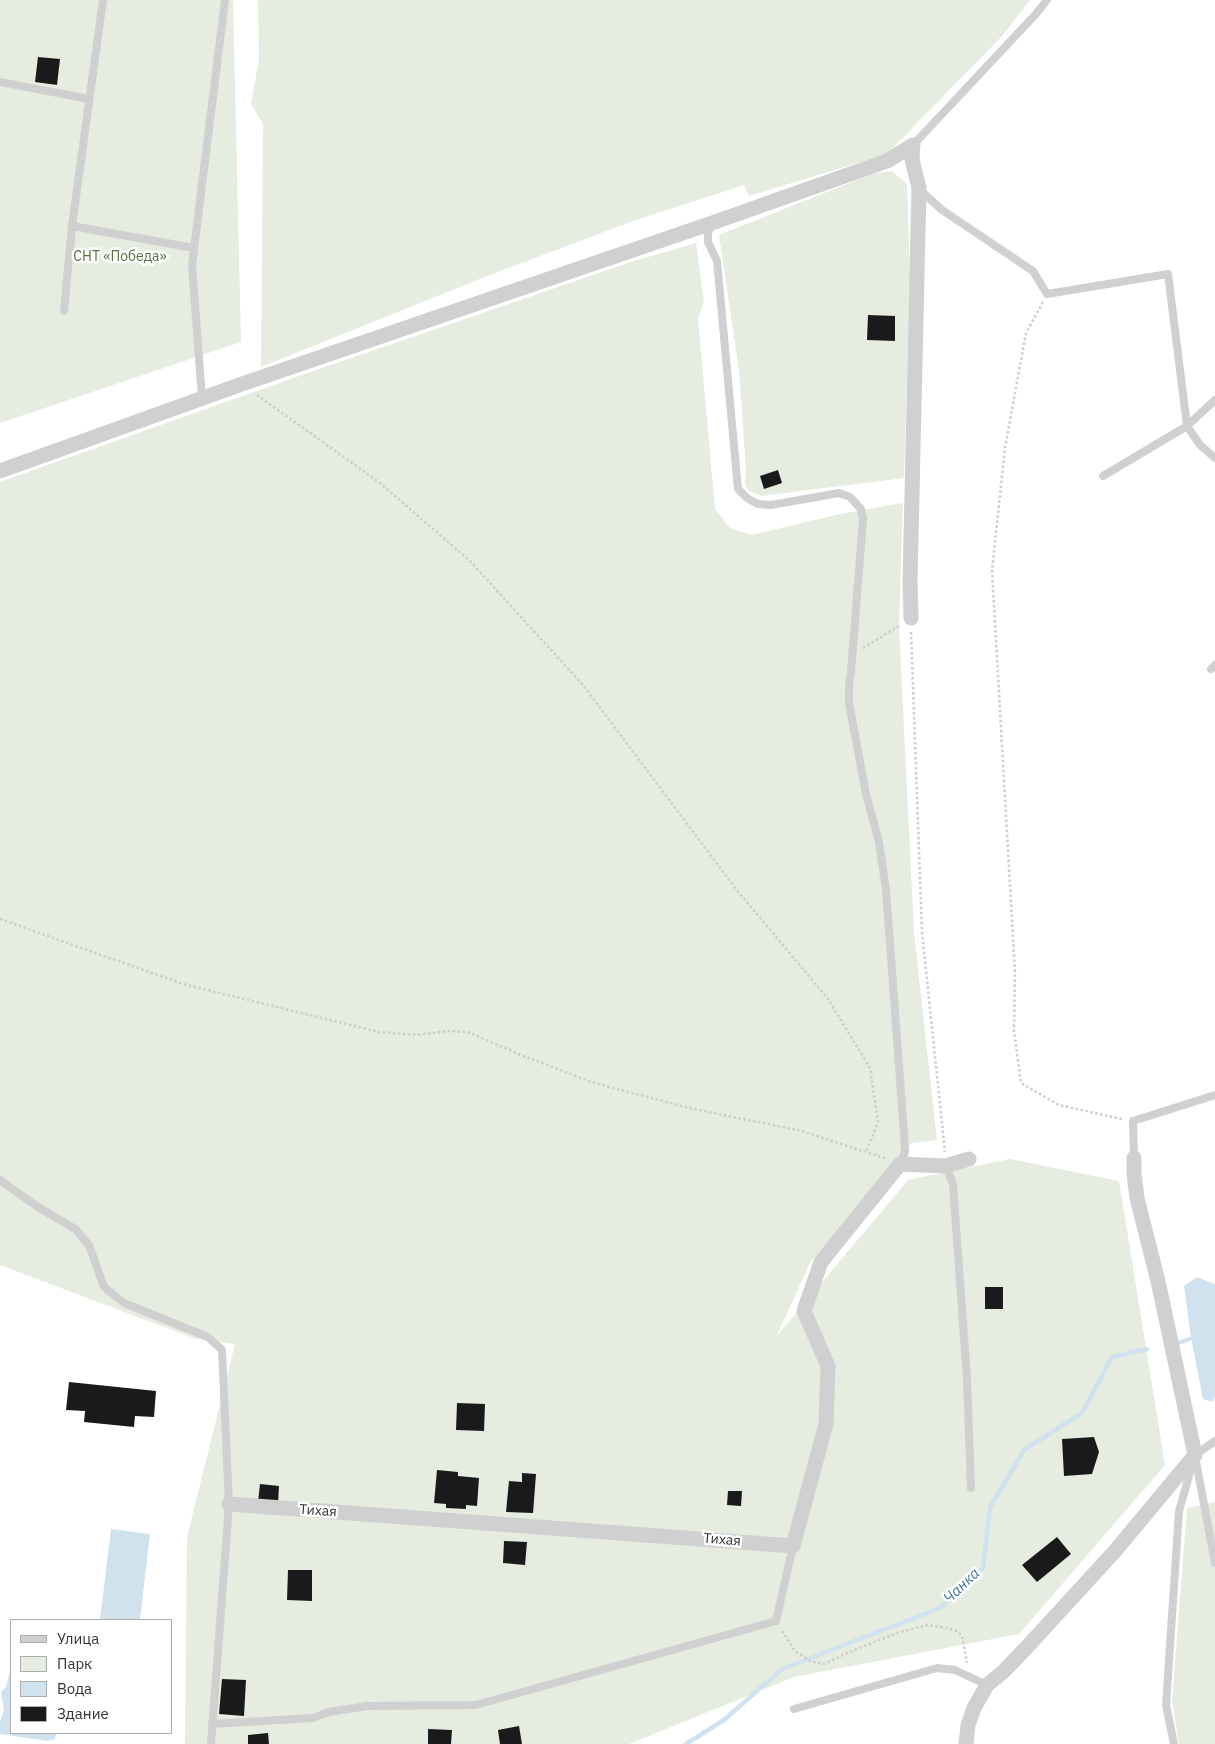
<!DOCTYPE html>
<meta charset="utf-8">
<style>
body{margin:0}
#map{position:relative;width:1215px;height:1744px;overflow:hidden;background:#fff;font-family:"IBM Plex Sans",sans-serif}
canvas{display:block}
.legend{position:absolute;left:10px;top:1619px;width:162px;height:115px;box-sizing:border-box;background:#fff;border:1px solid #adadad;margin:0;padding:6px 9px;list-style:none;font-size:15px;color:#333}
.legend li{display:flex;align-items:center;gap:10px;height:25px}
.legend b{width:25px;border:1px solid #adadad}
</style>
<div id="map">
<canvas width="1215" height="1744"></canvas>
<ul class="legend">
<li><b style="height:6px;background:#d0d0d0"></b>Улица</li>
<li><b style="height:14px;background:#e6ecdf"></b>Парк</li>
<li><b style="height:14px;background:#cfe2ee"></b>Вода</li>
<li><b style="height:14px;background:#1a1a1a"></b>Здание</li>
</ul>
</div>
<script>
const context = document.querySelector('canvas').getContext('2d');
context.lineJoin = 'round';
function fill(path, color) { context.fillStyle = color; context.fill(path, 'evenodd'); }
const toPath = rows => new Path2D(rows.map(r => 'M' + r).join(''));
function strokePath(path, color, width, dash) { context.strokeStyle = color; context.lineWidth = width; context.lineCap = dash ? 'butt' : 'round'; context.setLineDash(dash || []); context.stroke(path); }
function write(font, color, halo, rows, align = 'center') {
  context.font = font + ' "IBM Plex Sans",sans-serif'; context.lineWidth = 5; context.setLineDash([]); context.textBaseline = 'middle'; context.strokeStyle = halo; context.fillStyle = color; for (const [text, x, y, turn = 0] of rows) {
    context.save(); context.translate(x, y); context.rotate((+turn || 0) * Math.PI / 180); context.textAlign = isNaN(turn) ? turn : align; if (halo) context.strokeText(text, 0, 0); context.fillText(text, 0, 0); context.restore();
  }
}
fill(toPath([
 [0,0,233,0,241,342,0,423],
 [258,0,1030,0,1003,35,887,154,749,196,744,185,633,221,482,278,261,367,263,124,251,104,259,59],
 [892,171,907,184,910,276,904,478,761,496,749,491,745,484,746,470,739,370,719,235,872,174],
 [696,243,704,302,698,319,715,509,730,528,752,535,840,514,903,503,899,627,914,932,937,1140,912,1143,810,1263,776,1337,908,1180,1010,1159,1119,1181,1165,1465,1019,1634,794,1677,629,1744,185,1744,187,1537,235,1344,196,1339,0,1265,0,482,299,376,631,262],
 [1215,1502,1215,1744,1179,1744,1172,1701,1187,1508]
]), '#e6ecdf');
fill(toPath([
 [1197,1277,1215,1284,1215,1397,1212,1402,1203,1399,1191,1338,1184,1286],
 [111,1529,150,1534,140,1620,100,1620],
 [10,1671,11,1671,11,1733,56,1733,55,1739,47,1741,0,1734,0,1721,4,1710,1,1692,6,1687]
]), '#cfe2ee');
strokePath(toPath([
 [1178,1343,1195,1337],
 [686,1744,724,1720,782,1669,940,1608,983,1568,990,1507,1024,1450,1082,1413,1112,1357,1147,1349]
]), '#cfe2ee', 4.5);
fill(toPath([
 [38,57,60,59,57,85,35,82],
 [868,315,895,316,895,341,867,340],
 [778,470,782,483,764,489,760,476],
 [985,1287,1003,1287,1003,1309,985,1309],
 [69,1382,156,1391,154,1417,135,1416,134,1427,84,1422,85,1411,66,1410],
 [457,1403,485,1404,484,1431,456,1430],
 [1094,1437,1099,1452,1092,1474,1064,1476,1062,1439],
 [437,1470,458,1472,458,1476,479,1478,477,1506,466,1505,466,1509,446,1508,446,1504,434,1503],
 [522,1473,536,1474,533,1513,506,1512,509,1481,522,1482],
 [260,1484,279,1486,278,1503,258,1502],
 [728,1491,742,1491,741,1506,727,1505],
 [1057,1537,1071,1554,1037,1582,1022,1565],
 [504,1541,527,1542,525,1565,503,1563],
 [288,1570,312,1570,312,1601,287,1600],
 [222,1679,246,1680,244,1716,219,1714],
 [519,1726,522,1744,500,1744,498,1730],
 [428,1729,452,1730,451,1744,428,1744],
 [268,1733,269,1744,248,1744,248,1735]
]), '#1a1a1a');
strokePath(toPath([
 [1043,302,1026,333,1005,448,992,570,1015,973,1014,1031,1021,1083,1059,1105,1122,1119],
 [257,395,380,483,470,561,583,685,736,889,828,999,870,1068,878,1122,866,1152],
 [911,632,922,932,945,1152],
 [863,648,899,626],
 [0,919,183,984,379,1032,416,1035,448,1031,468,1032,521,1055,591,1082,689,1108,802,1131,887,1159],
 [782,1631,795,1651,810,1661,824,1664,854,1650,897,1633,927,1625,948,1628,957,1631,962,1636,967,1663]
]), '#cdcdcd', 2.5, [2.5, 2.5]);
strokePath(toPath([
 [103,0,72,226,194,248],
 [0,82,89,99],
 [913,145,1035,15,1047,0],
 [920,190,942,210,1033,271,1047,294,1168,274,1187,426,1200,445,1215,458],
 [712,224,708,233,708,242,717,261,738,489,747,498,758,504,771,505,839,493,850,497,861,509,863,519,851,672,849,686,849,703,866,794,879,842,886,890,904,1134,905,1152,900,1164],
 [64,311,72,226],
 [202,398,192,265,225,0],
 [1103,476,1187,426,1215,400],
 [1211,669,1215,665],
 [1134,1158,1133,1121,1215,1095],
 [946,1166,953,1184,967,1379,971,1488],
 [0,1180,38,1207,75,1229,89,1245,104,1287,124,1303,208,1337,222,1350,229,1504,211,1744],
 [1195,1456,1215,1563],
 [794,1709,937,1668,955,1670,987,1685],
 [212,1724,313,1718,329,1712,367,1706,476,1705,776,1621,793,1546],
 [1174,1744,1166,1705,1179,1511,1195,1455,1215,1441]
]), '#d0d0d0', 8);
strokePath(toPath([
 [0,471,242,384,712,223,887,161,913,145,912,159,919,188,910,581,911,618],
 [229,1504,793,1546,826,1424,828,1366,804,1311,821,1262,900,1164,946,1166,969,1159],
 [966,1744,968,1725,974,1708,987,1685,1003,1672,1027,1647,1115,1551,1195,1455,1158,1281,1137,1198,1134,1174,1134,1158]
]), '#d0d0d0', 15);
write('14px', '#56703f', '#fff', [
 ["СНТ «Победа»",120,257]
]);
write('14px', '#333', '#fff', [
 ["Тихая",318,1511,4],
 ["Тихая",722,1540,5]
]);
write('italic 15px', '#3f7597', '#fff', [
 ["Чанка",962,1586,-44]
]);
</script>
